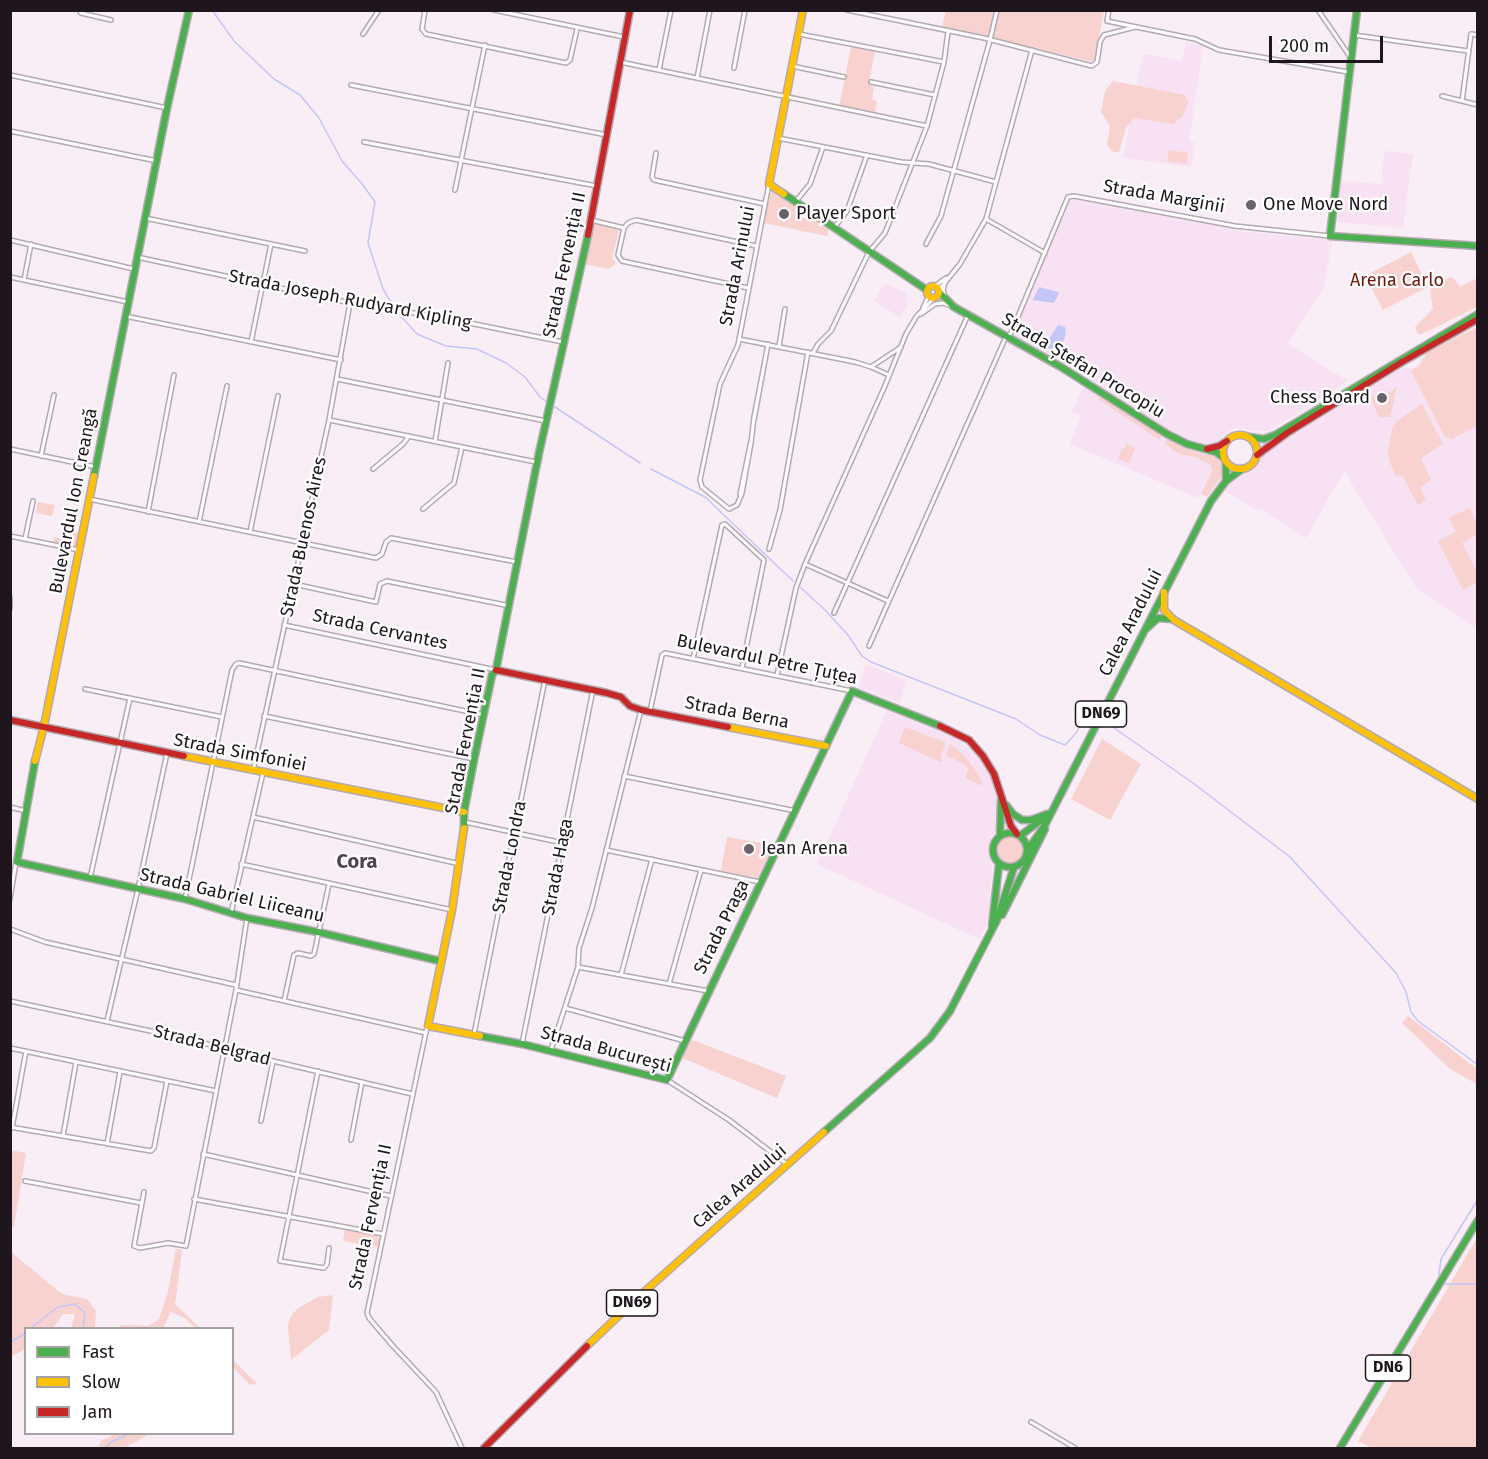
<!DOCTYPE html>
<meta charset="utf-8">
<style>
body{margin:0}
#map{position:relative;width:1488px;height:1459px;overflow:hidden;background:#f9edf6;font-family:"Fira Sans",sans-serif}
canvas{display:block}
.frame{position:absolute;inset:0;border:12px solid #1e161c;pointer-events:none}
.legend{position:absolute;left:24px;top:1327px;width:210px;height:108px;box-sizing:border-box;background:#fff;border:2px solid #a5a2a4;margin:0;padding:8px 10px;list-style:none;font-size:18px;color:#1e161c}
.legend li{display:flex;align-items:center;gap:12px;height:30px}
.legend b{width:30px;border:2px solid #a5a2a4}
.scale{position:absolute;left:1269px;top:36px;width:114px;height:27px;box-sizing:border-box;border:3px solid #1e161c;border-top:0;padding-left:8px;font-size:18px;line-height:21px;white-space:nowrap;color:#1e161c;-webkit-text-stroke:4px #fff;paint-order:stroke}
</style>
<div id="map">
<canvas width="1488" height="1459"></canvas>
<div class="frame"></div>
<ul class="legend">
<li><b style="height:8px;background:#4caf50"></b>Fast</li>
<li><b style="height:8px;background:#ffc107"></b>Slow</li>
<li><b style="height:8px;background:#c62828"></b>Jam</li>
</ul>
<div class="scale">200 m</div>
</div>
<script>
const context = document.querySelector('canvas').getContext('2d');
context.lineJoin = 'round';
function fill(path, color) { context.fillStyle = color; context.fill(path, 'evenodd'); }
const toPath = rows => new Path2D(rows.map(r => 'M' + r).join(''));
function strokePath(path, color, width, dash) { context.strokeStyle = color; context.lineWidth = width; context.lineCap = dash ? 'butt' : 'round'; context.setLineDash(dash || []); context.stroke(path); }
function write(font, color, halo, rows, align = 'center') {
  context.font = font + ' "Fira Sans",sans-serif'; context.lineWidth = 4.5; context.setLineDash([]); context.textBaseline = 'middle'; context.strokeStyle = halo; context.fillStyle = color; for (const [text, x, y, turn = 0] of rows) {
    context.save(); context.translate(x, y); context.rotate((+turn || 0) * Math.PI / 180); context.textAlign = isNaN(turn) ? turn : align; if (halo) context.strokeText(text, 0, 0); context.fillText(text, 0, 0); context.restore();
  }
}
fill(toPath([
 [1186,42,1203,46,1189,141,1195,143,1191,167,1123,158,1143,54,1182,61],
 [1385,151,1413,154,1403,228,1337,222,1341,181,1381,184],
 [1071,199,1221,224,1238,231,1332,240,1324,287,1288,344,1348,381,1269,431,1252,431,1237,428,1229,431,1218,442,1215,464,1198,498,1070,444,1081,416,1072,411,1084,387,1009,340],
 [885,283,906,293,908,305,900,317,874,301],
 [1477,327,1477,629,1417,589,1344,471,1306,538,1261,509,1259,511,1225,491,1233,478,1256,467,1266,450,1400,369,1415,368,1427,353],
 [866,664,906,680,901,703,859,687],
 [887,711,955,738,975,753,991,775,996,797,996,831,991,837,989,845,992,872,988,921,979,939,817,864]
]), '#f7e1f2');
fill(toPath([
 [946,11,1104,11,1094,62,942,27],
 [851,47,875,51,869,83,874,88,872,100,877,101,875,113,839,107],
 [1113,81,1185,95,1188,102,1183,116,1173,124,1134,118,1126,128,1119,152,1113,152,1107,145,1110,126,1101,112,1105,91],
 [1169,150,1188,153,1187,164,1167,161],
 [771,190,803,211,800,217,819,221,818,226,829,228,827,236,764,223],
 [595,224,619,230,612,259,615,261,615,264,609,269,584,264,592,225],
 [1411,252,1428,287,1383,310,1365,276],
 [1450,277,1454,279,1460,287,1477,278,1477,307,1420,335,1417,332,1415,327,1433,309,1430,289],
 [1477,327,1477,426,1452,439,1445,437,1411,371,1420,365,1427,353],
 [1397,386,1390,417,1379,417,1371,398,1384,390,1390,393],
 [1100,397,1162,435,1160,440,1098,399],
 [1422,404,1443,444,1421,458,1431,480,1420,487,1426,500,1418,505,1402,475,1396,477,1389,460,1388,449,1392,430,1397,421],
 [1168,438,1195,452,1217,457,1222,463,1223,475,1207,497,1201,494,1212,471,1211,465,1195,457,1182,455,1173,450,1165,443],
 [1127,444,1135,448,1129,463,1118,459,1122,449,1124,449],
 [38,502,55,505,52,516,36,513],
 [1470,508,1477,525,1477,534,1462,543,1477,572,1477,582,1463,590,1438,541,1456,532,1449,518],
 [70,531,79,533,76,547,53,542,54,537,64,539],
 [905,727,944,742,945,746,940,758,942,759,940,762,899,743],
 [1102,739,1141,764,1110,820,1071,799],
 [950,744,965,756,979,776,983,786,965,778,968,770,967,766,946,755],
 '996 850a14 14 0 1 1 28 0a14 14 0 1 1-28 0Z',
 [727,837,774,845,757,878,721,871],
 [1408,1016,1477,1069,1477,1084,1450,1069,1402,1023],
 [690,1039,786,1076,777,1098,682,1058],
 [10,1150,26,1153,14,1227,10,1227],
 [345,1229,377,1235,379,1239,378,1247,343,1241],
 [1477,1238,1477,1448,1372,1448,1358,1441],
 [176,1249,182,1250,175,1304,200,1328,195,1328,186,1319,171,1312,163,1328,117,1328,122,1325,131,1325,149,1326,159,1319,168,1292],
 [10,1251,58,1291,66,1295,87,1299,96,1311,95,1328,71,1328,75,1314,63,1314,53,1328,26,1328,25,1349,11,1357],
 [333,1295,329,1330,291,1360,288,1327,289,1320,293,1313,300,1307,318,1297],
 [233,1360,252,1379,257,1383,250,1385,233,1367],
 [115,1434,150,1434,124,1448,98,1448,101,1441]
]), '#f7d2cf');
fill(toPath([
 [1039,287,1058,292,1059,293,1054,303,1033,300],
 [1058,325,1065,327,1066,334,1062,344,1051,350,1045,345]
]), '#c3c6f7');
strokePath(toPath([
 [212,10,234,41,274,79,300,95,319,118,342,161,363,185,375,202,368,243,383,289,394,307],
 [399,314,417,334,446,346,477,349,506,363,525,377,540,397,547,402],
 [555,407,640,463],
 [651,469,705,497,793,581],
 [800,587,825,610,848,635,862,656,871,662,1016,719,1040,735,1065,745,1077,732,1085,712,1093,715],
 [1107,723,1193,783,1290,857,1396,973,1406,992,1411,1012,1418,1021,1478,1065],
 [1438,1281,1441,1259,1478,1199],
 [1442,1284,1478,1284],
 [31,1328,58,1307,75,1304,85,1313,83,1328],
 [10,1342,26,1333],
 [1477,1363,1478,1363],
 [105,1448,111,1442,128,1434]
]), '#c3c6f7', 1.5);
const street = toPath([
 [79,10,81,13,111,20],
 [425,10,422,29,426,34,566,63,570,60,577,29],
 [494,10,624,37],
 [847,10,984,38,1092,66,1097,62,1100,42,1104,35,1135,27],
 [1109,10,1107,21,1195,39,1219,50,1348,72],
 [1318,10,1351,58],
 [363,34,379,10],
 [799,34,944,62],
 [1354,35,1468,51],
 [620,62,927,126],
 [792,66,844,77],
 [734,68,745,10],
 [659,70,671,10],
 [10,75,167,108],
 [697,78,710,10],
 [871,82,935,95],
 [351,85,607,135],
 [1442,96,1478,105],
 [1462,101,1471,34,1478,35],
 [10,131,157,161],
 [778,138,901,162,929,164,996,182],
 [364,142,597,186],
 [656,153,652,177,654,180,765,204],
 [455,190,485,45],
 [796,201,810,184,823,147],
 [145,218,305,251],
 [986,219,1045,253],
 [591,220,624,228,628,223,636,220,756,246],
 [624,228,618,255,622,261,748,288],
 [834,228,847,211,867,155],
 [10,240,134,269],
 [926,244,941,216,990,40,997,10],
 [137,257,350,303,440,317,563,342],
 [10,277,128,302],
 [24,280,31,244],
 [935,286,946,278],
 [939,290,960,264,986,219,1032,50],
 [945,296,943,290,945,283],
 [923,308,928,297],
 [921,314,935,304,943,303,952,306],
 [125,316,341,360],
 [739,339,855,362,871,367,901,347],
 [251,342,271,244],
 [779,346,785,309],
 [813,353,818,344,831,331,869,252,885,233,927,126,944,62,948,32],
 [766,355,754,417,751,443,742,493,737,505,729,509,702,487,700,480,720,384,738,345,769,184],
 [871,367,889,375],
 [337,379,546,421],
 [329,420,536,462],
 [754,420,768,344],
 [435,441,448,363],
 [10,449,96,467],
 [41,456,54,395],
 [373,469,403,444,409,436],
 [740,494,751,441],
 [89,499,376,558,382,554,386,542,391,538,517,562],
 [423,509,454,483,462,447],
 [148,512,174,375],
 [199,522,227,386],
 [250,532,278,396],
 [10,536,79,550],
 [25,539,33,501],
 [769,549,780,510,808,352],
 [805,564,888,601],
 [294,584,376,602,380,584,387,581,510,606],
 [10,598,10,608],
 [834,613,968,315],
 [284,625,496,670],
 [869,646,1005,339,1011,333,1068,197,1074,196,1235,226,1330,236],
 [693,659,722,525,725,524,764,560,742,668],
 [777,675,796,588,805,564,884,388,906,334,916,317,934,298],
 [85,689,222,717],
 [650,711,662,655,665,653,852,691],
 [264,716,474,759],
 [253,771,329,420,350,303],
 [624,776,796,811],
 [10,807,26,811],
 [253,817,460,864],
 [465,822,563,843],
 [606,850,760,882],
 [241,864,452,910],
 [90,878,130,698],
 [10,899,16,862],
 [185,899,232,670,236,664,239,663,484,715],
 [231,913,263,773],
 [10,929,45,942,236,985],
 [578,967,708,991],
 [621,975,652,859],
 [669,984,701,870],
 [236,990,426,1033],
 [10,1001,188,1039,273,1061,412,1094],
 [284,1001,294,955,298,953,311,956,314,954,329,884],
 [565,1008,685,1041],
 [107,1021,138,889,167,753],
 [427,1027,367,1313,369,1318,392,1345,436,1392,462,1448],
 [474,1034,545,680],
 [522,1044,593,690],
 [10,1048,216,1091],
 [551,1050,578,967,579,948,592,908,641,710],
 [318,1071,280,1261,324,1268,327,1264,329,1248],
 [667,1080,729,1120,788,1165],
 [261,1121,273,1061],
 [10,1127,151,1151,154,1148,167,1081],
 [12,1128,26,1051],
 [63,1136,76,1062],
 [351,1140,362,1082],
 [107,1144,120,1072],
 [203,1154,391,1196],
 [25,1181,141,1203],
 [144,1192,134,1246,140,1248,168,1243,186,1246,236,990,247,918],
 [194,1199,383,1234],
 [1031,1422,1075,1448]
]);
const fast = toPath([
 [1357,10,1330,236,1478,246],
 [784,194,927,290],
 [939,292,954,307,1061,367,1167,434,1187,444,1216,452,1224,458],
 [1249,437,1264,439,1275,435,1478,314],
 [1226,462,1226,481],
 [94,476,167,108,189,10],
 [1146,629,1158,618,1172,619],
 [35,761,17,862,185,899,247,918,318,932,440,961],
 [1006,805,1013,814,1022,820,1031,820,1047,814],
 [464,828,464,812,474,760,492,675,496,670,539,453,588,235],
 '993 850a17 17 0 1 1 34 0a17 17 0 1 1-34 0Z',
 [1000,836,1001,800],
 [1020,836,1049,814],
 [1027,851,1045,825,1211,501,1226,481,1242,469],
 [1002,915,1045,829],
 [992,926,999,864],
 [480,1036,522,1044,667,1080,852,691,940,726],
 [824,1132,930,1038,950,1011,997,920,1014,867],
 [1340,1448,1478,1220]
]);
const slow = toPath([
 [784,194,769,184,803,10],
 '927 292a6 6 0 1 1 12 0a6 6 0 1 1-12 0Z',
 '1223 452a17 17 0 1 1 34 0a17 17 0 1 1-34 0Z',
 [1164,592,1164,610,1174,620,1478,799],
 [728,727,826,746],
 [184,756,464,812],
 [35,761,44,726,94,476],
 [464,828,452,910,428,1026,480,1036],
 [587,1346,635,1300,824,1132]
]);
const jam = toPath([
 [588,235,630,10],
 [1207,449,1219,446,1227,441],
 [1257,455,1287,433,1402,362,1478,319],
 [496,670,607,693,621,697,630,706,641,710,728,727],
 [10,720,184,756],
 [940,726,969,740,983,756,994,774,1011,826,1017,834],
 [484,1448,587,1346]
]);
strokePath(street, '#b4aab1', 6);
strokePath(fast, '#b4aab1', 9);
strokePath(slow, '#b4aab1', 9);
strokePath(jam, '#b4aab1', 9);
strokePath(street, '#fefcfe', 3);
strokePath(fast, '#4caf50', 6);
strokePath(slow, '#ffc107', 6);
strokePath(jam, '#c62828', 6);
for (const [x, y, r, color] of [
 [1251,205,6,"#6b6168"],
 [784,214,6,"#6b6168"],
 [1382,398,6,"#6b6168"],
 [749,849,6,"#6b6168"]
]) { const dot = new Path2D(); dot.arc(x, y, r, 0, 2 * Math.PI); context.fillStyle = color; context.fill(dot); strokePath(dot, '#fff', 2); }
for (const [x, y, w] of [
 [1101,714,51],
 [632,1303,51],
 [1388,1368,45]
]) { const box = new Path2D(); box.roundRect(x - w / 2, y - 13, w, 26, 4.5); context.fillStyle = '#fff'; context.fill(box); strokePath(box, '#1e161c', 1.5); }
write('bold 16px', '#1e161c', null, [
 ["DN69",1101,714],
 ["DN69",632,1303],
 ["DN6",1388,1368]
]);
write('18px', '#1e161c', '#fff', [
 ["Strada Marginii",1164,197,10],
 ["Strada Fervenția II",565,265,-78],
 ["Strada Arinului",738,266,-79],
 ["Strada Joseph Rudyard Kipling",350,300,11],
 ["Strada Ștefan Procopiu",1083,366,31],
 ["Bulevardul Ion Creangă",74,501,-79],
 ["Strada Buenos Aires",304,537,-78],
 ["Calea Aradului",1131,623,-63],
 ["Strada Cervantes",380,630,12],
 ["Bulevardul Petre Țuțea",767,660,12],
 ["Strada Berna",737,713,11],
 ["Strada Fervenția II",466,741,-79],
 ["Strada Simfoniei",240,753,11],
 ["Strada Londra",510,857,-79],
 ["Strada Haga",558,867,-79],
 ["Strada Gabriel Liiceanu",232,896,13],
 ["Strada Praga",722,927,-64],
 ["Strada Belgrad",212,1046,14],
 ["Strada București",606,1050,15],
 ["Calea Aradului",740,1187,-41],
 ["Strada Fervenția II",371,1217,-78]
]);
write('18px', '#1e161c', '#fff', [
 ["One Move Nord",1263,205],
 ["Player Sport",796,214],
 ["Chess Board",1370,398,"right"],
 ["Jean Arena",761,849]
], 'left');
write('18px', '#6f1708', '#fff', [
 ["Arena Carlo",1397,281]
]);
write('bold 20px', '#554250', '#fff', [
 ["Cora",357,862]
]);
</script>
